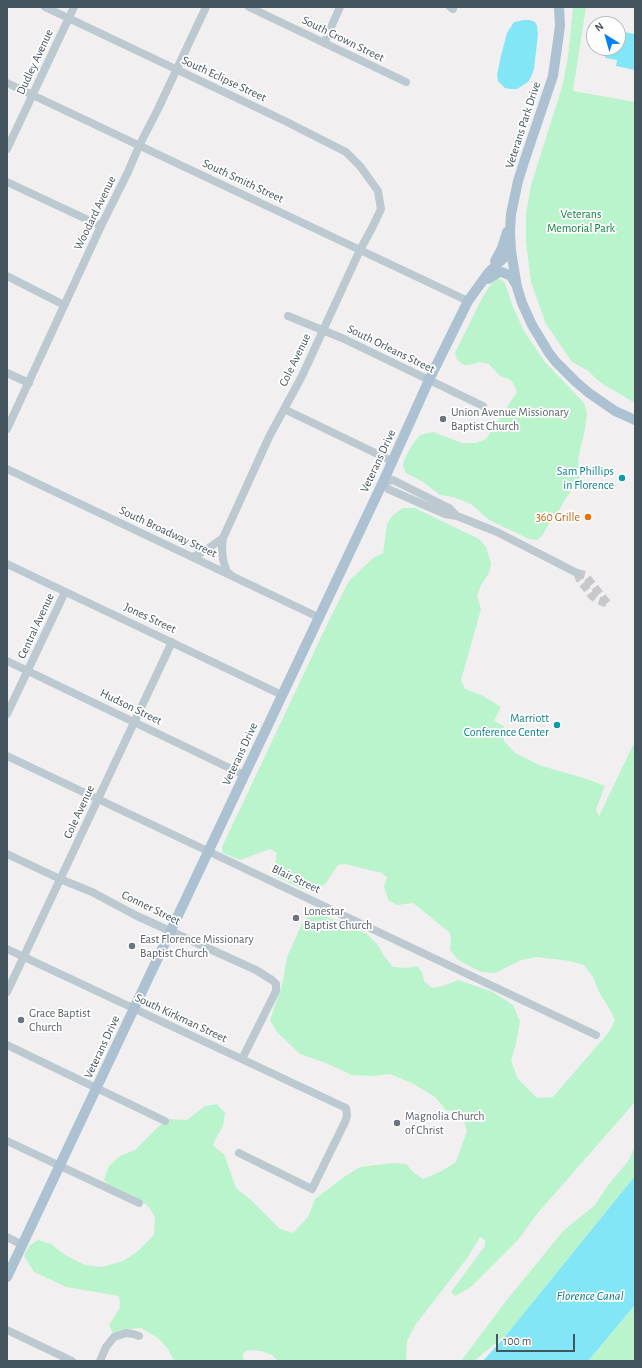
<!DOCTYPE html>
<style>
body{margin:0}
#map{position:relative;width:642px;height:1368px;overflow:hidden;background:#f2eff0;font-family:"Alegreya Sans",sans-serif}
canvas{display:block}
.frame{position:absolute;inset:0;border:8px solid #455560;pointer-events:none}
.north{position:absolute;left:586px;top:16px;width:40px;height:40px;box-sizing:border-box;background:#fff;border:1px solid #b5bbbf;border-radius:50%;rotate:323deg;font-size:11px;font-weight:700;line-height:16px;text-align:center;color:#455560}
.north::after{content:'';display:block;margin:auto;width:14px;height:18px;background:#0580f7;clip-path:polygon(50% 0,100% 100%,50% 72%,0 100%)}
.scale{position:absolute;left:496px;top:1334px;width:79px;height:18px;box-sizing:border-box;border:2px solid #455560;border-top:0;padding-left:5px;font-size:12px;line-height:14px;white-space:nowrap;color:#455560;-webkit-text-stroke:3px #fff;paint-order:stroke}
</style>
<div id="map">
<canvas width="642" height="1368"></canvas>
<div class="frame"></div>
<div class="north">N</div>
<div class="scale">100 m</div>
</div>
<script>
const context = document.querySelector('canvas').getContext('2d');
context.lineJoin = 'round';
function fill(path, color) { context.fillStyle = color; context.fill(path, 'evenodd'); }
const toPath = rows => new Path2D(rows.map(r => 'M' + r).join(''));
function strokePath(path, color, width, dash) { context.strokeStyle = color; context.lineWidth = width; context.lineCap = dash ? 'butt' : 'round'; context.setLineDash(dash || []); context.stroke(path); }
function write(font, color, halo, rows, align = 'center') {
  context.font = font + ' "Alegreya Sans",sans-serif'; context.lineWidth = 3.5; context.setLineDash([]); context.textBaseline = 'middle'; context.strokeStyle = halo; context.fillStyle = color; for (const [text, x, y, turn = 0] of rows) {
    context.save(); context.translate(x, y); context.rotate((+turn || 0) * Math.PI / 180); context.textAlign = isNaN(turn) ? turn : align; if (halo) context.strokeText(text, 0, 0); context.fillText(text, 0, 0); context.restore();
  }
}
fill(toPath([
 [573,7,586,7,573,91,635,102,635,403,601,383,587,370,572,362,546,324,531,282,526,242,526,213,531,185,563,84,568,57],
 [497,279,502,280,505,283,513,307,524,331,545,362,584,403,587,413,585,429,578,459,580,474,577,484,565,499,560,509,553,517,542,536,537,540,529,539,489,520,471,504,453,497,440,495,423,482,406,473,403,466,404,460,412,445,420,435,433,432,462,443,476,443,486,439,517,392,513,383,509,379,500,376,489,364,479,362,469,365,464,365,457,360,455,353,483,296,492,283],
 [403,508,415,508,479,539,486,547,491,563,489,573,481,585,477,596,481,609,461,680,465,689,483,696,501,707,494,721,504,726,504,741,515,753,539,765,590,780,605,786,596,810,599,816,635,741,635,1102,536,1215,518,1240,471,1287,455,1296,451,1292,485,1246,485,1240,480,1237,468,1257,416,1324,407,1341,406,1361,278,1361,272,1355,261,1351,249,1350,243,1353,243,1359,245,1361,177,1361,173,1359,168,1349,158,1338,141,1328,130,1329,113,1333,109,1325,120,1307,119,1296,66,1287,34,1272,24,1256,29,1246,38,1240,51,1244,65,1255,85,1265,102,1267,123,1261,137,1252,154,1235,155,1217,148,1206,134,1196,109,1185,104,1180,109,1166,120,1156,135,1150,159,1126,170,1119,187,1120,205,1106,217,1104,225,1113,223,1126,216,1138,213,1146,224,1154,236,1188,251,1200,280,1229,293,1233,308,1217,315,1199,344,1177,360,1167,393,1163,406,1164,414,1173,423,1179,442,1171,456,1162,467,1131,463,1118,457,1112,446,1110,435,1097,412,1083,390,1074,372,1076,352,1075,326,1063,300,1054,276,1031,270,1020,283,981,287,957,301,926,308,915,323,915,367,934,378,945,384,956,393,967,408,968,417,966,422,972,424,981,432,988,443,986,458,980,493,992,513,1005,520,1021,516,1043,511,1061,518,1079,537,1098,553,1097,609,1032,615,1020,609,1008,600,994,593,977,584,965,570,961,537,957,521,960,495,973,481,972,458,960,450,950,451,941,450,933,422,910,413,903,397,905,388,900,384,886,387,878,382,873,345,864,338,865,325,884,318,889,302,889,277,877,273,872,277,853,270,849,240,860,223,853,222,847,332,614,349,581,373,558,383,553,387,524,393,515],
 [635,1146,635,1176,507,1334,474,1361,461,1361,506,1301,564,1230,594,1206,609,1184,629,1160],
 [635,1305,635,1361,588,1361]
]), '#baf4cc');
fill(toPath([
 [524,20,530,20,535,22,537,26,538,34,534,69,531,77,528,82,517,89,510,89,505,88,498,81,497,75,501,56,507,33,514,22],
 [618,31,635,34,635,70,616,66,617,60,605,58,607,48,618,48],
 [635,1176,635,1305,588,1361,483,1361,507,1334]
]), '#82e6f6');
strokePath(toPath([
 [577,573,580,580,592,596,597,600,609,604],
 [577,573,585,575,608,604]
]), '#c7c8cc', 8, [8, 4]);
strokePath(toPath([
 [45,7,285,121,346,152,360,166,378,191,381,209,373,226,360,250,302,376,269,437,223,538,206,550,193,557],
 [249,7,406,82],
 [450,7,453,9],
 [324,43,340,7],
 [7,83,468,301],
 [7,149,74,7],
 [7,182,101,226],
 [7,276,64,305],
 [288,316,342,338,483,406],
 [7,373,29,383],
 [284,409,392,461],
 [7,429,101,226,128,172,139,146,158,109,206,7],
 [7,469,318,617],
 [457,516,449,508,393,480,383,482,388,489,445,514,457,516,497,532,577,573],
 [223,538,222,547,223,560,227,572,230,574],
 [7,564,282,695],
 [7,661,244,775],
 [7,714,65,592],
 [7,756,596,1035],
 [7,854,60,879,92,892,137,916,256,970,272,980,276,984,276,991,242,1059],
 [7,949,346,1108,347,1116,345,1122,312,1189,239,1153],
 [7,992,172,642],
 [7,1045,165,1121],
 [7,1141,139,1203],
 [7,1237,22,1245],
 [7,1330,72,1361],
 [100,1361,106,1347,114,1337,126,1333,133,1334,139,1336]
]), '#bcc9d1', 8);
strokePath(toPath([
 [559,7,560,26,553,76,526,156,518,181,511,214,510,232,511,251,517,287,522,303,532,325,549,353,556,362,576,382,589,393,615,411,635,420],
 [495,261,502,248,507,232],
 [488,279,498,273,502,272,511,276,515,283],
 [7,1277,383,482,429,380,468,301,489,272,511,251]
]), '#acc2d2', 10);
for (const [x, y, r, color] of [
 [443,419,4,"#6b7280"],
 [622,478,4,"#0f9aa8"],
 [588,517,4,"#e8710a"],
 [557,725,4,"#0f9aa8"],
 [296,918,4,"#6b7280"],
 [132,946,4,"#6b7280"],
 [21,1020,4,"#6b7280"],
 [397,1123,4,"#6b7280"]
]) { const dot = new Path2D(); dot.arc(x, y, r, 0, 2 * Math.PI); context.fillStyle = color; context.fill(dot); strokePath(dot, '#fff', 1.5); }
write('12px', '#455560', '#fff', [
 ["South Crown Street",343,39,26],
 ["Dudley Avenue",35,62,-65],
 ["South Eclipse Street",224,79,25],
 ["Veterans Park Drive",523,125,-72],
 ["South Smith Street",243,181,25],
 ["Woodard Avenue",95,213,-64],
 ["South Orleans Street",391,349,26],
 ["Cole Avenue",295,360,-64],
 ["Veterans Drive",378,461,-65],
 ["South Broadway Street",168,532,25],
 ["Jones Street",150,618,25],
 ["Central Avenue",36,626,-65],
 ["Hudson Street",131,707,26],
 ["Veterans Drive",240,754,-65],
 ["Cole Avenue",79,812,-65],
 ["Blair Street",296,879,25],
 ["Conner Street",151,908,26],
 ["South Kirkman Street",181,1018,25],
 ["Veterans Drive",102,1047,-65]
]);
write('12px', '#0d8440', '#fff', [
 ["Veterans",581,214],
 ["Memorial Park",581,228]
]);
write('12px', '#5b616d', '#fff', [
 ["Union Avenue Missionary",451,412],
 ["Baptist Church",451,426],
 ["Lonestar",304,911],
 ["Baptist Church",304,925],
 ["East Florence Missionary",140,939],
 ["Baptist Church",140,953],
 ["Grace Baptist",29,1013],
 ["Church",29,1027],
 ["Magnolia Church",405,1116],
 ["of Christ",405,1130]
], 'left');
write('12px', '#0d838f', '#fff', [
 ["Sam Phillips",614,471],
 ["in Florence",614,485],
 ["Marriott",549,718],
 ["Conference Center",549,732]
], 'right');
write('12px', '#c56008', '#fff', [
 ["360 Grille",580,517]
], 'right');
write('italic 13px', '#047c8e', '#fff', [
 ["Florence Canal",590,1296]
]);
</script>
